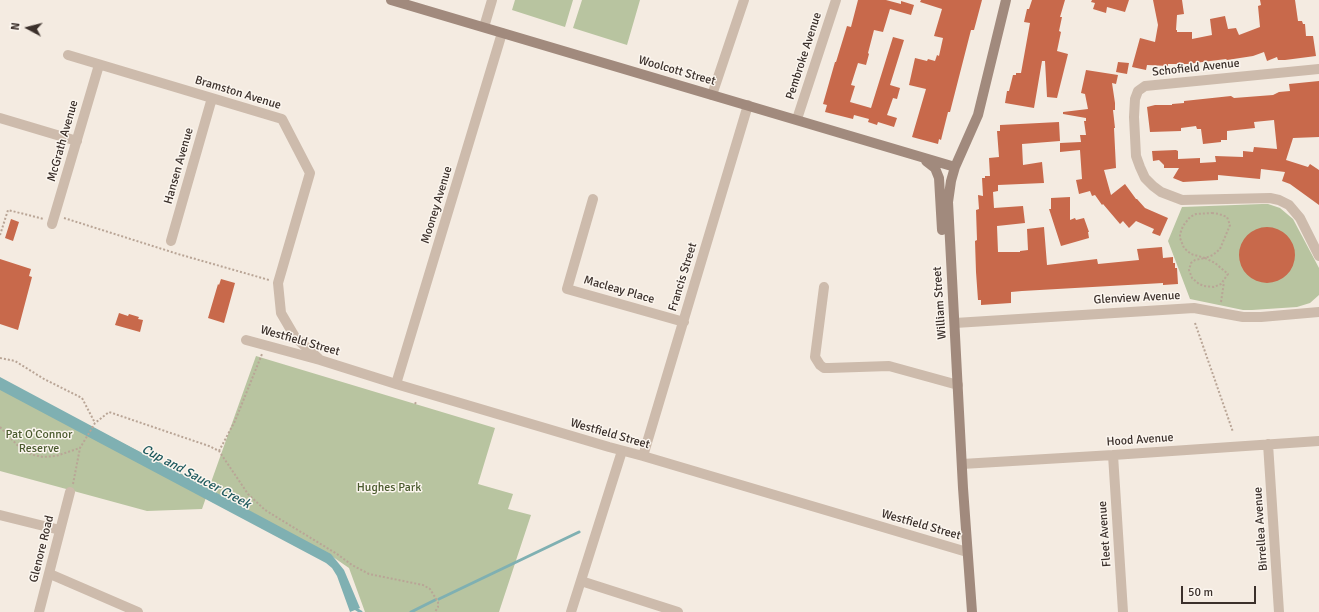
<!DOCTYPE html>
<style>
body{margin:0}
#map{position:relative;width:1319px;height:612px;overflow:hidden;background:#f4ebe1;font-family:Signika,sans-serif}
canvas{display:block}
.north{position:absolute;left:8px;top:8px;width:40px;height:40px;-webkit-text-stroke:3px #fbf5ee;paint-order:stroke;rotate:277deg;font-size:11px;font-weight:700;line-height:16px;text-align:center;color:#3b302b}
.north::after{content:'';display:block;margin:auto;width:14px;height:18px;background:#3b302b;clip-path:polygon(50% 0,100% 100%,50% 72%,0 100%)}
.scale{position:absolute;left:1181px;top:586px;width:75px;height:18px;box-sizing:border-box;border:2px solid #3b302b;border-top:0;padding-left:5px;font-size:12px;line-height:14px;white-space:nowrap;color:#3b302b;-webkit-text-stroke:3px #fbf5ee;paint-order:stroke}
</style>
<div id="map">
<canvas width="1319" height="612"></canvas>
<div class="north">N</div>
<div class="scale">50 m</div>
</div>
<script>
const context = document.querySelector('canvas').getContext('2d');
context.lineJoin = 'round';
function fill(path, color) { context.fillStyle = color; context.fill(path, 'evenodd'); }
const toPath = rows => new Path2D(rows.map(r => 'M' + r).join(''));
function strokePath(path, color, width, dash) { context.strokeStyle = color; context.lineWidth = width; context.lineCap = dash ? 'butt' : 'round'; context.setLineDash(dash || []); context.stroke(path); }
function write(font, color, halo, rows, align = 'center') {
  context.font = font + ' Signika,sans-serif'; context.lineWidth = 3; context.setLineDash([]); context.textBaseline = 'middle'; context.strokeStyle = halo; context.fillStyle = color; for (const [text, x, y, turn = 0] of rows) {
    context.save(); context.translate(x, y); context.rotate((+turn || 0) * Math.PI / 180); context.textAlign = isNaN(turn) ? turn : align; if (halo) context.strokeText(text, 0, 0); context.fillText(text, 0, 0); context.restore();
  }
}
fill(toPath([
 [515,0,573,0,565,27,512,10],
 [582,0,640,0,627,45,573,28],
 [1262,204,1268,204,1280,208,1293,219,1319,268,1319,295,1310,303,1297,307,1252,310,1243,310,1190,299,1168,241,1182,207],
 [256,356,495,428,478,484,513,494,508,509,531,515,499,612,365,612,349,568,333,557,209,489,202,509,147,511,0,471,0,379,209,488]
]), '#b8c4a0');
fill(toPath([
 [0,377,331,554,344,570,360,608,350,612,337,576,332,568,326,563,0,390]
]), '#7fb0b2');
strokePath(toPath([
 [439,599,579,532],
 [356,609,361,612],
 [411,612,435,600]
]), '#7fb0b2', 3);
fill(toPath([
 [858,0,886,0,901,4,901,1,914,5,911,15,890,9,883,32,874,30,868,53,869,54,866,65,858,63,851,85,855,86,850,102,871,108,893,37,904,40,890,85,900,88,897,99,893,98,887,115,897,118,894,127,878,122,877,125,868,122,869,119,854,115,853,119,825,112,827,105,823,104,835,62,836,62,847,26,851,27],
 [921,0,982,0,974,30,971,30,950,112,948,112,941,140,939,139,938,144,912,137,926,89,909,85,915,58,927,61,928,59,935,61,937,55,939,56,943,38,934,36,942,9,920,2],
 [1032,0,1065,0,1060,17,1062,17,1059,31,1061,32,1057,51,1068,54,1057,98,1047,97,1045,61,1042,61,1034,108,1005,103,1007,91,1009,91,1013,75,1016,75,1016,73,1021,73,1030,23,1024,22,1027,9,1029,9],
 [1092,0,1129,0,1125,12,1107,7,1106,13,1093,9,1095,3,1091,2],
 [1153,0,1182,0,1184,14,1177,15,1176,30,1177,30,1177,32,1192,32,1192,39,1212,35,1210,19,1225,16,1228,29,1236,28,1239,35,1260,27,1258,6,1261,5,1260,0,1295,0,1298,21,1302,21,1303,24,1305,24,1306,36,1313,36,1316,56,1285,60,1278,60,1277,57,1267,61,1264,52,1253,56,1227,60,1226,59,1187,64,1168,64,1168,66,1147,65,1146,70,1132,67,1140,38,1155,42,1158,25],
 [1118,62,1129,63,1127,74,1116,72],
 [1086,70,1118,75,1116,84,1112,83,1115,103,1115,110,1113,110,1115,128,1114,128,1116,168,1104,170,1111,195,1125,184,1136,199,1137,199,1145,208,1168,218,1160,236,1152,233,1154,229,1136,221,1129,228,1123,221,1120,224,1103,204,1102,205,1095,195,1092,196,1090,191,1079,194,1076,180,1082,179,1080,150,1060,152,1060,143,1081,142,1080,135,1086,135,1084,121,1086,121,1086,118,1063,114,1063,112,1088,109,1085,94,1081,93],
 [1319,81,1319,137,1293,138,1286,160,1308,167,1310,164,1319,170,1319,205,1290,184,1282,181,1285,172,1261,169,1260,179,1218,175,1218,180,1183,182,1173,178,1179,168,1164,168,1164,165,1159,160,1153,161,1152,151,1176,150,1178,151,1178,159,1200,158,1200,163,1216,162,1215,156,1243,157,1243,151,1253,152,1254,147,1277,149,1274,120,1254,122,1255,128,1227,131,1227,140,1221,140,1221,142,1203,144,1201,129,1197,129,1196,126,1181,128,1181,131,1150,132,1147,107,1155,105,1172,105,1172,104,1184,103,1184,101,1231,96,1234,98,1273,95,1279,92,1290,91,1289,84],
 [1059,122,1060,141,1022,144,1023,165,1042,162,1044,183,998,185,998,191,993,192,994,208,1023,206,1025,223,997,226,998,252,1020,252,1020,251,1028,250,1027,229,1044,227,1047,265,1097,259,1098,264,1139,260,1137,249,1162,247,1163,258,1173,257,1173,263,1175,263,1175,268,1177,268,1178,284,1163,285,1163,283,1022,291,1011,292,1011,303,981,305,981,300,978,300,976,272,975,241,977,240,976,210,979,209,978,195,983,196,982,178,985,178,985,176,990,176,989,158,999,157,997,131,1000,131,1000,125],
 [1070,197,1070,220,1075,218,1076,220,1084,218,1089,232,1088,232,1089,238,1061,246,1049,209,1051,209,1051,198],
 [11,219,19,222,13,241,5,238],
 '1239 255a28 28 0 1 1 56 0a28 28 0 1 1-56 0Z',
 [0,259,31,269,29,276,32,277,18,330,0,324],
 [221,279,235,283,224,323,208,318,218,284,219,285],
 [119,313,128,316,129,314,139,317,138,319,143,320,140,332,115,325]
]), '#c8694b');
strokePath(toPath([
 [1212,213,1219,214,1227,217,1230,225,1220,249,1213,255,1205,258,1191,254,1184,248,1180,238,1180,234,1183,226,1190,217,1196,214,1212,213],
 [64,218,178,254,269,280],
 [0,235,8,210,44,219],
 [1205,258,1215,263,1228,274,1221,284,1214,287,1204,286,1199,284,1192,278,1189,270,1191,263,1195,260,1205,258],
 [1221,302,1224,282],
 [1195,323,1233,432],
 [0,358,15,361,44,379,82,398,95,423],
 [415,404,416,402],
 [0,427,23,451,34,455,43,457,56,456,80,448],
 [219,451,235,421,262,354],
 [73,484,80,448,95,423,109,412,209,446,219,451,248,494,265,510,337,554,352,565,369,574,423,585,430,589,438,602,438,607,435,612]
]), '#b9a596', 2, [2, 2]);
strokePath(toPath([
 [484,27,492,0],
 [68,55,282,119,310,173,278,283,281,313,295,337,319,359],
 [1319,69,1145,86,1138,91,1135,99,1134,117,1136,156,1140,167,1145,178,1153,186,1161,192,1182,200,1270,198,1279,200,1289,205,1300,218,1319,256],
 [712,95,744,0],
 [0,118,77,141],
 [797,119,836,0],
 [593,199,567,289,684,322],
 [52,224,99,65],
 [171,241,212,98],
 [824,287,815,357,820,365,824,368,829,368,889,366,958,385],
 [955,323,1194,308,1243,317,1261,317,1319,312],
 [246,340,320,360,396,384,609,447,643,456,967,552],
 [396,384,502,33],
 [1268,444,1279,612],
 [1113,455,1123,612],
 [643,456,748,105],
 [962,464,1113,455,1319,441],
 [0,515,60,530],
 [50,574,138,612],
 [581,581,678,612],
 [39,612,70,492],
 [571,612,622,451]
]), '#cdbbac', 10);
strokePath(toPath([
 [391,0,955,167],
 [926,161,935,168,939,178,942,230],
 [972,612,963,488,948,202,951,181,955,167,978,115,1006,0]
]), '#a18a7d', 10);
write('12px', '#3b302b', '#fbf5ee', [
 ["Pembroke Avenue",804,56,-72],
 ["Schofield Avenue",1196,68,-6],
 ["Woolcott Street",677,71,16],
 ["Bramston Avenue",238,93,17],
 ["McGrath Avenue",63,141,-74],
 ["Hansen Avenue",179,166,-74],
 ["Mooney Avenue",437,205,-73],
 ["Francis Street",683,277,-73],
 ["Macleay Place",619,290,16],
 ["Glenview Avenue",1137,298,-3],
 ["William Street",940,303,-94],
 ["Westfield Street",300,341,16],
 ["Westfield Street",610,434,16],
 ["Hood Avenue",1140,440,-4],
 ["Westfield Street",921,525,16],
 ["Birrellea Avenue",1261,529,-94],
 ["Fleet Avenue",1105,534,-94],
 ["Glenore Road",42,549,-76]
]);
write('12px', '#4a5a2e', '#fbf5ee', [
 ["Pat O'Connor",39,435],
 ["Reserve",39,449],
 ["Hughes Park",389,488]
]);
write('italic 13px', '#1f5a5e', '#fbf5ee', [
 ["Cup and Saucer Creek",196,477,28]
]);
</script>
